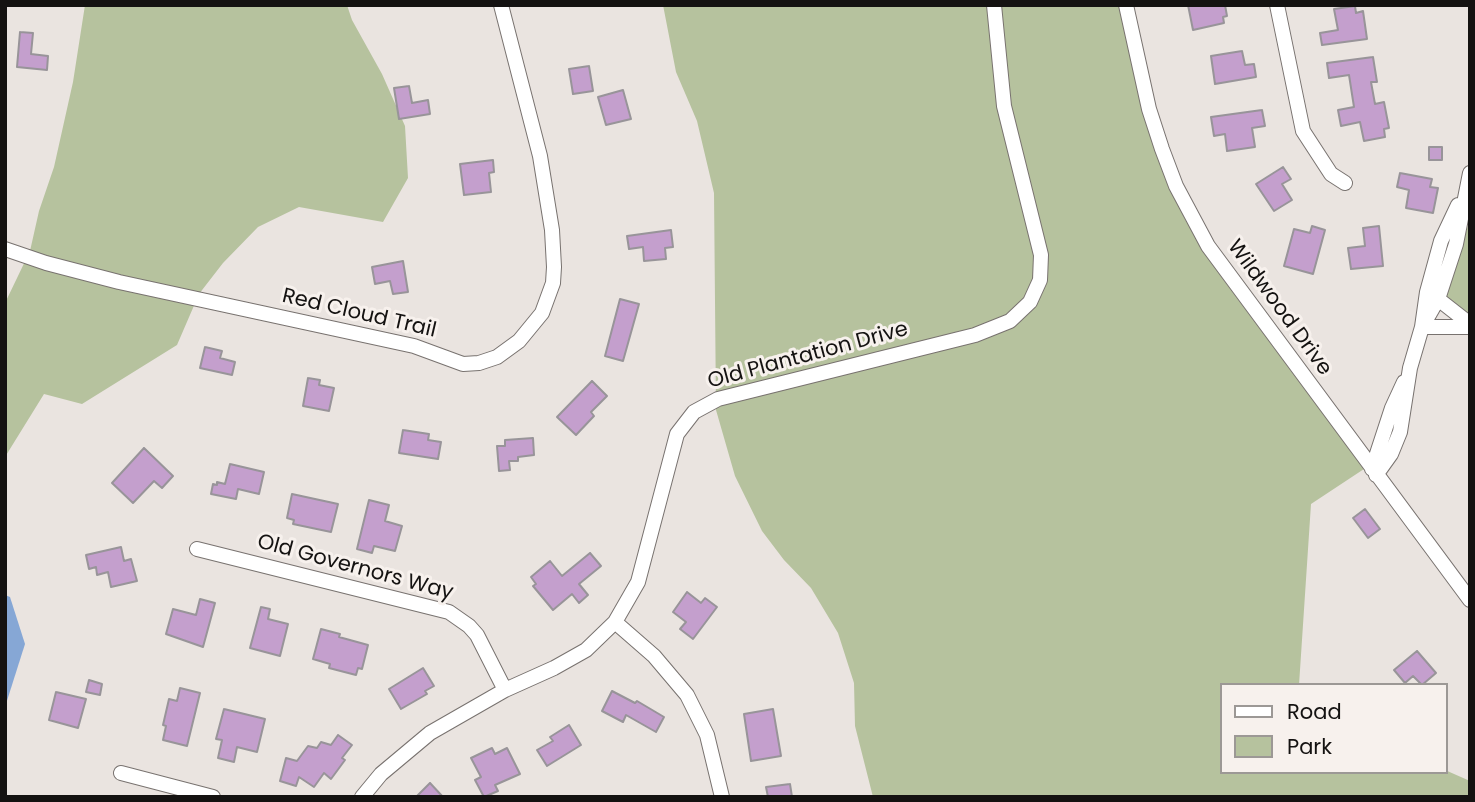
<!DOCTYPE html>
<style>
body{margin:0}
#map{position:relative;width:1475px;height:802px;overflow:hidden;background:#eae4e0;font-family:Poppins,sans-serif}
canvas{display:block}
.frame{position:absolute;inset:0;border:7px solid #141211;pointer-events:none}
.legend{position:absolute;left:1220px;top:683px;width:228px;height:91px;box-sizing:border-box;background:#f7f1ed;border:2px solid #9c9895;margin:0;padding:9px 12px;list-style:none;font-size:21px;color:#141211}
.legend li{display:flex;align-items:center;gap:14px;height:35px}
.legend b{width:35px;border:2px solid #9c9895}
</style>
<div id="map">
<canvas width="1475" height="802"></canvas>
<div class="frame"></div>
<ul class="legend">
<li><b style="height:9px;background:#fff"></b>Road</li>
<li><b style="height:19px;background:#b6c29e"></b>Park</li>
</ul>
</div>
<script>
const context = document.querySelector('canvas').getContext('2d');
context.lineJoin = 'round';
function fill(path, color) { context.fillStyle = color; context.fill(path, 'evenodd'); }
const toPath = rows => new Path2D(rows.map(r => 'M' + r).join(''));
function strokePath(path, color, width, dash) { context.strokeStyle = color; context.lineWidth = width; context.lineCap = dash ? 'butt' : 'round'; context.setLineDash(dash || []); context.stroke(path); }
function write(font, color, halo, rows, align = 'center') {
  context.font = font + ' Poppins,sans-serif'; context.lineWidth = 6; context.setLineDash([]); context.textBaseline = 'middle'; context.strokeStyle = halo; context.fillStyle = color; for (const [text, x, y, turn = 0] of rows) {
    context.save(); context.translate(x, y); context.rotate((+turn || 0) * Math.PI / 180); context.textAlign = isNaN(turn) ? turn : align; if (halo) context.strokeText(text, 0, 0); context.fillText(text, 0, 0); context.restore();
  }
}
fill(toPath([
 [85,5,347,5,352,20,382,74,405,126,408,178,383,222,299,207,258,227,223,263,199,294,177,345,82,404,44,394,5,457,5,303,30,251,39,211,54,167,73,82],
 [663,5,1120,5,1143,112,1171,190,1186,221,1223,279,1364,469,1311,504,1299,685,1221,685,1221,772,1445,772,1445,770,1470,781,1470,797,873,797,855,726,854,683,838,633,811,588,784,560,762,531,735,476,716,410,714,193,697,121,676,72],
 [1470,219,1470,317,1446,298]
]), '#b6c29e');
fill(toPath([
 [5,595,10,597,25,644,5,707]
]), '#86a7d5');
const building = toPath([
 [1188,5,1225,5,1227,16,1223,17,1224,23,1193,30,1188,5],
 [1355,6,1356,13,1363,11,1367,39,1322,45,1320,33,1338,30,1334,9,1355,6],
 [20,32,33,33,31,54,48,56,47,70,17,67,20,32],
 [1242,51,1245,65,1254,64,1256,77,1215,84,1211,56,1242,51],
 [1373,57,1377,82,1371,82,1375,104,1384,102,1389,128,1384,129,1385,137,1364,141,1360,122,1341,126,1338,110,1354,107,1349,75,1329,78,1327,63,1373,57],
 [589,66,593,91,573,94,569,69,589,66],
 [409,86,412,103,428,100,430,114,399,119,394,88,409,86],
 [623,90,631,119,606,125,598,97,623,90],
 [1262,110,1265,126,1252,128,1255,147,1227,151,1225,134,1214,136,1211,117,1262,110],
 [1429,147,1442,147,1442,160,1429,160,1429,147],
 [493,160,494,172,489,173,491,192,464,195,460,164,493,160],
 [1283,167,1291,179,1282,184,1292,200,1274,211,1256,184,1283,167],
 [1400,173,1432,179,1430,187,1438,188,1433,213,1406,208,1409,190,1397,187,1400,173],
 [1312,226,1325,230,1313,274,1284,266,1294,229,1310,233,1312,226],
 [1379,226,1383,266,1351,269,1348,248,1365,246,1363,228,1379,226],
 [671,230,673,247,665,248,666,259,644,261,643,247,629,249,627,236,671,230],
 [403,261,408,292,393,294,390,281,375,284,372,267,403,261],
 [620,299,639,304,623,361,605,356,620,299],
 [205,347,222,351,220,358,235,362,232,375,200,368,205,347],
 [308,378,320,380,319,385,334,388,329,411,303,406,308,378],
 [592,381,607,396,591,412,594,416,576,435,557,417,592,381],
 [403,430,429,434,428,440,441,442,438,459,399,453,403,430],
 [533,438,534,455,518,457,518,461,509,461,510,470,499,471,497,446,505,446,505,440,533,438],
 [144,448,173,476,162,488,154,481,133,503,112,483,144,448],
 [230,464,264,472,259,494,238,489,236,499,211,494,213,484,217,485,217,482,225,484,230,464],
 [292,494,338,504,331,532,293,524,294,520,287,518,292,494],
 [369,500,389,505,385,521,402,526,395,551,374,546,372,553,357,549,369,500],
 [1365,509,1380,529,1368,538,1353,518,1365,509],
 [121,547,124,561,131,559,137,581,111,587,108,572,97,575,96,567,89,569,86,555,121,547],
 [590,553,601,566,579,584,588,595,579,603,572,594,553,610,533,586,536,584,531,577,550,561,562,576,590,553],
 [687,592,701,603,705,598,717,607,693,639,680,629,686,622,673,612,687,592],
 [200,599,215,603,203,647,166,634,173,609,196,615,200,599],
 [261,607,270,609,268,619,288,624,280,656,250,648,261,607],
 [321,629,340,634,339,637,368,645,362,669,358,668,356,675,329,668,330,664,313,659,321,629],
 [1417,651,1436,673,1422,685,1413,676,1405,683,1394,670,1417,651],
 [423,668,434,686,425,691,427,694,401,709,389,689,423,668],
 [89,680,102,684,100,695,86,692,89,680],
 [180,688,200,693,187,746,163,740,166,726,163,725,169,699,177,701,180,688],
 [612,691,635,703,637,701,664,717,656,732,626,715,623,722,602,711,612,691],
 [56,692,86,699,78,728,49,720,56,692],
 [224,709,265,719,257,752,237,747,234,762,218,758,222,740,216,739,224,709],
 [773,709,781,756,751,761,744,714,773,709],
 [569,725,581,745,547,766,537,750,553,741,550,737,569,725],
 [338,735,352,745,342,758,345,760,331,779,324,773,314,787,299,777,296,786,280,781,286,758,297,761,308,746,317,748,321,742,331,745,338,735],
 [492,748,495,754,507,748,520,774,495,785,498,791,484,797,475,780,481,777,471,758,492,748],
 [430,783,443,797,416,797,430,783],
 [790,784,792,797,768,797,766,787,790,784]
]);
fill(building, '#c49fcd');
strokePath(building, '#989499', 2);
const minor = toPath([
 [1126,5,1149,109,1162,149,1176,186,1208,246,1470,600],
 [1277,5,1303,131,1331,174,1345,183],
 [1458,205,1441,241,1427,292,1422,327,1470,327],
 [5,249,46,263,119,282,414,346,463,364,479,363,497,357,519,341,542,313,553,283,554,267,552,230,540,156,501,5],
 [1438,299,1470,324],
 [1372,469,1392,408,1404,382],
 [1376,475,1391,454,1400,432,1410,368,1422,327,1438,299,1456,244,1470,173],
 [197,549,449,612,469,626,477,635,505,690],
 [615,622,654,656,687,695,707,735,722,797],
 [121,773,213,797],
 [362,797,381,774,430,733,505,690,554,668,586,650,615,622,638,582,677,434,694,412,718,399,975,335,1010,321,1030,302,1040,280,1041,255,1004,106,994,5]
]);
strokePath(minor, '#78726f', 16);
strokePath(minor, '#fff', 14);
write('21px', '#141211', '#f7f1ed', [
 ["Wildwood Drive",1279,308,54],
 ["Red Cloud Trail",359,314,13],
 ["Old Plantation Drive",808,356,-15],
 ["Old Governors Way",355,568,15]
]);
</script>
